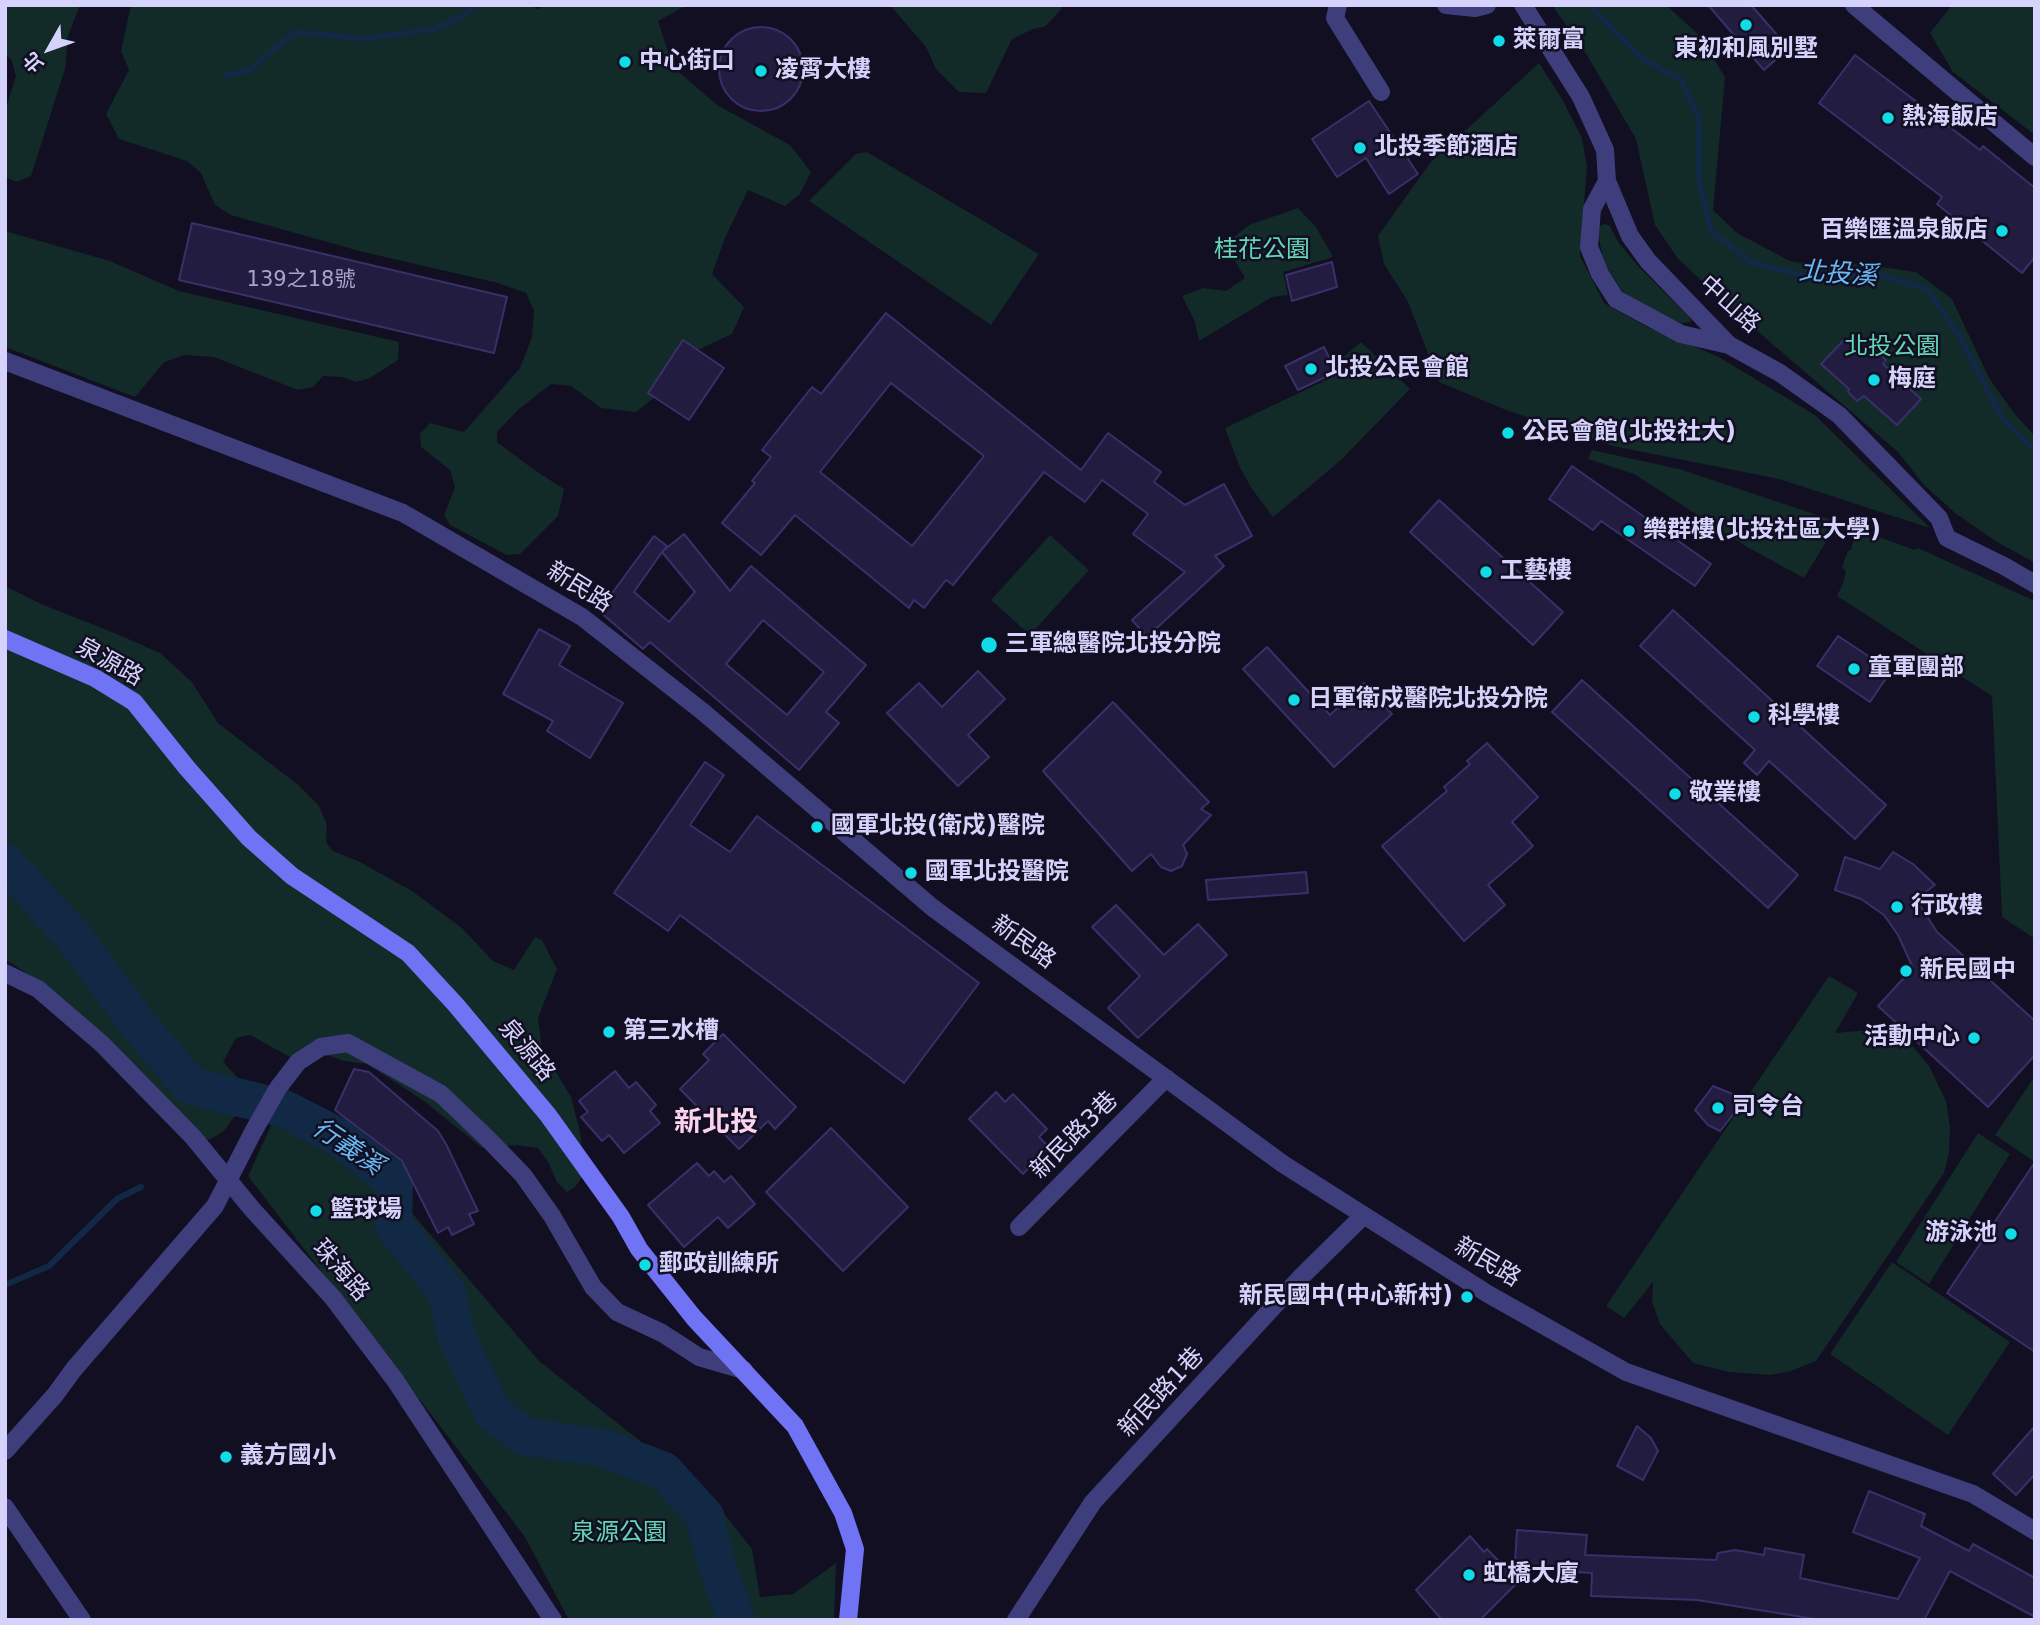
<!DOCTYPE html>
<meta charset="utf-8">
<style>
body{margin:0}
#map{position:relative;width:2040px;height:1625px;overflow:hidden;background:#110f21;font-family:"DejaVu Sans","Noto Sans TC",sans-serif}
canvas{display:block}
.frame{position:absolute;inset:0;border:7px solid #d5d2fc;pointer-events:none}
.north{position:absolute;left:14px;top:14px;width:70px;height:70px;-webkit-text-stroke:5px #110f21;paint-order:stroke;rotate:230deg;font-size:19px;font-weight:700;line-height:28px;text-align:center;color:#d5d2fc}
.north::after{content:'';display:block;margin:auto;width:24px;height:32px;background:#d5d2fc;clip-path:polygon(50% 0,100% 100%,50% 72%,0 100%)}
</style>
<div id="map">
<canvas width="2040" height="1625"></canvas>
<div class="frame"></div>
<div class="north">北</div>
</div>
<script>
const context = document.querySelector('canvas').getContext('2d');
context.lineJoin = 'round';
function fill(path, color) { context.fillStyle = color; context.fill(path, 'evenodd'); }
const toPath = rows => new Path2D(rows.map(r => 'M' + r).join(''));
function strokePath(path, color, width, dash) { context.strokeStyle = color; context.lineWidth = width; context.lineCap = dash ? 'butt' : 'round'; context.setLineDash(dash || []); context.stroke(path); }
function write(font, color, halo, rows, align = 'center') {
  context.font = font + ' "DejaVu Sans","Noto Sans TC",sans-serif'; context.lineWidth = 5; context.setLineDash([]); context.textBaseline = 'middle'; context.strokeStyle = halo; context.fillStyle = color; for (const [text, x, y, turn = 0] of rows) {
    context.save(); context.translate(x, y); context.rotate((+turn || 0) * Math.PI / 180); context.textAlign = isNaN(turn) ? turn : align; if (halo) context.strokeText(text, 0, 0); context.fillText(text, 0, 0); context.restore();
  }
}
fill(toPath([
 [5,5,80,5,68,36,65,69,31,176,16,182,5,177,5,111,16,76,11,59,5,55],
 [131,5,533,5,536,9,550,5,687,5,658,21,673,67,717,105,790,145,811,172,800,194,785,206,748,190,725,238,712,274,744,307,732,334,698,350,683,340,655,397,636,412,601,408,571,386,551,384,518,410,497,432,497,442,533,469,564,489,558,516,520,554,507,555,450,525,444,515,455,487,450,470,421,447,420,434,430,423,464,432,520,368,532,337,534,311,526,293,498,283,363,252,231,215,215,205,201,173,187,161,119,139,106,114,129,70,121,51],
 [890,5,1061,5,1062,8,1046,26,1033,29,1012,39,986,93,959,92,936,69,926,47],
 [1552,5,1666,5,1699,35,1725,77,1713,210,1737,233,1790,261,1816,266,1861,264,1916,272,1952,299,1989,378,2014,413,2035,436,2035,563,1997,542,1955,513,1924,485,1898,452,1755,329,1678,259,1655,225,1636,139,1587,55],
 [1952,5,2035,5,2035,135,1953,72,1930,33],
 [1539,63,1562,99,1582,138,1587,166,1580,256,1604,303,1647,327,1717,356,1815,415,1930,528,1779,479,1613,446,1506,410,1439,382,1408,302,1384,264,1378,236,1430,163],
 [867,152,1039,254,991,325,809,201,856,154],
 [1298,208,1316,227,1333,257,1283,272,1288,295,1272,297,1199,341,1195,322,1182,296,1203,288,1226,291,1245,278,1225,244,1249,225],
 [1603,224,1609,225,1619,243,1639,267,1689,317,1691,322,1681,323,1651,311,1625,295,1604,263,1599,239,1599,227],
 [5,231,110,261,179,291,399,342,398,360,370,378,356,382,342,377,323,376,313,387,298,390,214,357,185,355,164,362,135,397,5,347],
 [1361,342,1410,389,1341,460,1273,517,1252,489,1240,468,1225,428,1339,374,1336,363],
 [1592,450,1679,469,1838,522,1804,578,1747,547,1634,474,1588,459],
 [1856,529,1915,550,1918,548,2035,601,2035,939,2002,917,1992,696,1837,596,1843,583,1846,572,1842,567,1848,551,1851,550],
 [1050,535,1089,570,1030,635,991,600],
 [5,586,41,604,117,634,160,653,192,682,218,723,297,784,319,806,327,825,326,842,333,851,358,861,412,891,462,928,493,961,514,970,535,937,542,940,557,969,538,1018,542,1049,571,1097,578,1124,581,1138,582,1177,575,1187,567,1192,557,1182,548,1162,538,1148,516,1145,482,1148,424,1101,367,1064,344,1061,310,1049,290,1057,250,1035,236,1038,223,1062,247,1087,240,1109,224,1131,209,1140,201,1137,41,983,5,959],
 [1829,976,1858,993,1835,1033,1881,1029,1903,1035,1929,1066,1946,1101,1950,1127,1949,1153,1944,1173,1816,1361,1788,1372,1770,1375,1729,1372,1693,1363,1660,1324,1652,1302,1653,1282,1624,1318,1606,1306],
 [2035,1076,2035,1162,1995,1135],
 [284,1097,382,1159,399,1198,539,1361,711,1497,752,1549,760,1597,793,1594,836,1563,834,1620,569,1620,525,1537,248,1176],
 [1978,1133,2010,1154,1929,1284,1896,1262],
 [1892,1262,2010,1342,1948,1435,1830,1354]
]), '#122a28');
strokePath(toPath([
 [1592,5,1595,12,1642,58,1681,80,1699,118,1699,181,1711,230,1750,262,1806,276,1875,274,1927,289,1959,335,2002,418,2035,451],
 [226,75,248,71,295,32,363,39,434,29,465,15,475,5],
 [272,1119,282,1108],
 [5,1285,49,1266,117,1199,141,1187]
]), '#122946', 6);
strokePath(toPath([
 [5,863,75,938,137,1023,191,1086,282,1108,335,1135,394,1181,393,1224,448,1294,456,1336,493,1413,524,1436,606,1449,664,1471,705,1516,715,1559,736,1620]
]), '#122946', 38);
const building = toPath([
 [1708,5,1751,5,1785,44,1779,50,1782,54,1764,70,1708,5],
 '719 69a42 42 0 1 1 84 0a42 42 0 1 1-84 0Z',
 [1855,55,1980,150,1983,146,2035,188,2035,257,2022,273,1937,204,1942,197,1819,103,1855,55],
 [1369,101,1418,174,1389,194,1366,158,1337,177,1312,139,1369,101],
 [192,223,507,297,494,353,179,280,192,223],
 [1332,262,1337,287,1292,301,1286,275,1332,262],
 [886,313,1081,470,1108,433,1161,472,1154,482,1185,505,1224,484,1252,536,1215,556,1224,566,1147,637,1132,620,1185,572,1133,534,1148,514,1102,480,1085,502,1044,472,953,585,946,580,924,608,914,600,909,608,795,515,761,555,722,523,755,483,752,481,771,457,762,450,812,387,821,394,886,313],
 [891,383,984,456,912,546,820,472,891,383],
 [1851,338,1866,342,1886,360,1883,364,1921,399,1897,425,1864,396,1857,401,1848,392,1849,389,1821,364,1842,342,1851,338],
 [683,340,724,368,689,420,648,393,683,340],
 [1324,347,1336,372,1298,390,1285,366,1324,347],
 [1572,466,1711,564,1695,586,1601,521,1593,530,1549,499,1572,466],
 [1439,500,1563,612,1533,645,1410,532,1439,500],
 [684,534,730,591,751,566,866,665,826,712,839,723,799,770,650,642,643,649,599,611,654,536,667,546,663,551,684,534],
 [662,552,695,592,669,622,634,592,662,552],
 [763,620,824,672,787,715,726,664,763,620],
 [1673,610,1886,805,1855,839,1769,761,1757,775,1744,763,1755,750,1640,646,1673,610],
 [539,629,570,646,559,665,623,703,590,758,547,731,553,721,503,694,539,629],
 [1838,636,1891,671,1870,702,1817,666,1838,636],
 [1267,647,1330,715,1364,683,1392,714,1334,767,1243,669,1267,647],
 [978,671,1005,699,968,735,989,757,958,786,887,713,919,683,942,707,978,671],
 [1582,680,1798,875,1768,908,1552,712,1582,680],
 [1113,702,1209,802,1201,809,1211,815,1183,845,1187,854,1182,866,1171,871,1161,867,1151,854,1132,871,1043,771,1113,702],
 [1487,743,1538,797,1512,822,1533,846,1488,885,1505,905,1464,941,1382,846,1447,791,1444,787,1470,764,1467,761,1487,743],
 [705,762,724,775,690,825,730,852,757,816,979,983,904,1083,680,915,668,931,614,893,705,762],
 [1893,852,1913,864,1935,885,1916,899,1937,932,2035,1021,2035,1055,1988,1107,1878,1006,1913,968,1898,935,1884,915,1861,899,1835,890,1845,857,1880,869,1893,852],
 [1306,872,1308,893,1208,900,1206,880,1306,872],
 [1116,905,1164,955,1198,924,1227,955,1138,1038,1108,1008,1140,976,1092,927,1116,905],
 [723,1034,796,1107,775,1129,768,1121,739,1149,680,1089,709,1060,703,1054,723,1034],
 [354,1069,369,1072,438,1131,446,1144,478,1211,469,1214,474,1224,452,1235,448,1227,438,1233,402,1161,335,1110,354,1069],
 [615,1071,629,1088,636,1082,656,1105,650,1111,660,1123,624,1153,609,1135,602,1141,581,1117,588,1112,579,1101,615,1071],
 [1713,1086,1735,1095,1740,1106,1720,1131,1708,1125,1695,1110,1713,1086],
 [996,1092,1005,1102,1013,1094,1047,1129,1039,1137,1049,1147,1023,1174,969,1119,996,1092],
 [831,1128,908,1207,843,1271,766,1192,831,1128],
 [2035,1162,2035,1352,1947,1293,2035,1162],
 [697,1163,709,1176,714,1171,724,1182,731,1176,755,1204,728,1228,718,1217,684,1247,648,1205,697,1163],
 [1637,1426,1651,1438,1658,1451,1643,1480,1617,1466,1637,1426],
 [2035,1426,2035,1474,2016,1495,1993,1474,2035,1426],
 [1869,1491,1925,1514,1921,1526,1969,1551,1973,1544,2035,1578,2035,1617,1950,1571,1924,1620,1821,1620,1697,1600,1591,1596,1592,1573,1531,1569,1480,1620,1442,1620,1416,1590,1470,1536,1484,1552,1487,1549,1514,1577,1517,1530,1587,1535,1585,1555,1716,1560,1718,1553,1735,1550,1764,1555,1765,1548,1804,1555,1800,1578,1898,1599,1920,1558,1853,1532,1869,1491]
]);
fill(building, '#221c40');
strokePath(building, '#39306a', 2);
strokePath(toPath([
 [1338,5,1335,18,1381,92],
 [1446,5,1475,8,1487,5],
 [1523,5,1581,97,1605,150,1607,181,1630,236,1648,261,1729,345,1780,373,1839,415,1939,518,1947,538,2004,566,2035,584],
 [1854,5,2035,157],
 [1607,181,1592,209,1589,247,1600,274,1616,299,1681,334,1729,345],
 [5,361,403,513,582,617,702,711,933,908,1283,1164,1488,1294,1626,1372,1973,1494,2035,1531],
 [5,973,38,989,102,1044,193,1137,252,1209,333,1298,395,1380,553,1620],
 [1019,1227,1166,1078],
 [5,1451,55,1395,74,1369,215,1206,253,1132,278,1088,298,1062,321,1047,348,1043,441,1094,488,1139,523,1175,552,1216,593,1287,617,1312,662,1333,699,1357,744,1370],
 [5,1507,82,1620],
 [1016,1620,1093,1502,1300,1278,1363,1216]
]), '#3e3e7c', 18);
strokePath(toPath([
 [5,639,95,678,134,702,187,768,249,838,292,876,408,953,456,1005,548,1115,621,1217,639,1249,694,1318,795,1426,843,1513,855,1549,848,1620]
]), '#7073f4', 18);
for (const [x, y, r, color] of [
 [1746,25,7,"#12dbe8"],
 [1499,41,7,"#12dbe8"],
 [625,62,7,"#12dbe8"],
 [761,71,7,"#12dbe8"],
 [1888,118,7,"#12dbe8"],
 [1360,148,7,"#12dbe8"],
 [2002,231,7,"#12dbe8"],
 [1311,369,7,"#12dbe8"],
 [1874,380,7,"#12dbe8"],
 [1508,433,7,"#12dbe8"],
 [1629,531,7,"#12dbe8"],
 [1486,572,7,"#12dbe8"],
 [989,645,9,"#12dbe8"],
 [1854,669,7,"#12dbe8"],
 [1294,700,7,"#12dbe8"],
 [1754,717,7,"#12dbe8"],
 [1675,794,7,"#12dbe8"],
 [817,827,7,"#12dbe8"],
 [911,873,7,"#12dbe8"],
 [1897,907,7,"#12dbe8"],
 [1906,971,7,"#12dbe8"],
 [609,1032,7,"#12dbe8"],
 [1974,1038,7,"#12dbe8"],
 [1718,1108,7,"#12dbe8"],
 [316,1211,7,"#12dbe8"],
 [2011,1234,7,"#12dbe8"],
 [645,1265,7,"#12dbe8"],
 [1467,1297,7,"#12dbe8"],
 [226,1457,7,"#12dbe8"],
 [1469,1575,7,"#12dbe8"]
]) { const dot = new Path2D(); dot.arc(x, y, r, 0, 2 * Math.PI); context.fillStyle = color; context.fill(dot); strokePath(dot, '#110f21', 2.5); }
write('21px', '#a8a4cd', null, [
 ["139之18號",301,281]
]);
write('bold 24px', '#d5d2fc', '#110f21', [
 ["萊爾富",1513,41],
 ["東初和風別墅",1746,50,"center"],
 ["中心街口",639,62],
 ["凌霄大樓",775,71],
 ["熱海飯店",1902,118],
 ["北投季節酒店",1374,148],
 ["百樂匯溫泉飯店",1988,231,"right"],
 ["北投公民會館",1325,369],
 ["梅庭",1888,380],
 ["公民會館(北投社大)",1522,433],
 ["樂群樓(北投社區大學)",1643,531],
 ["工藝樓",1500,572],
 ["三軍總醫院北投分院",1005,645],
 ["童軍團部",1868,669],
 ["日軍衛戍醫院北投分院",1308,700],
 ["科學樓",1768,717],
 ["敬業樓",1689,794],
 ["國軍北投(衛戍)醫院",831,827],
 ["國軍北投醫院",925,873],
 ["行政樓",1911,907],
 ["新民國中",1920,971],
 ["第三水槽",623,1032],
 ["活動中心",1960,1038,"right"],
 ["司令台",1732,1108],
 ["籃球場",330,1211],
 ["游泳池",1997,1234,"right"],
 ["郵政訓練所",659,1265],
 ["新民國中(中心新村)",1453,1297,"right"],
 ["義方國小",240,1457],
 ["虹橋大廈",1483,1575]
], 'left');
write('24px', '#64d6b4', '#110f21', [
 ["桂花公園",1262,251],
 ["北投公園",1892,348],
 ["泉源公園",619,1534]
]);
write('24px', '#d5d2fc', '#110f21', [
 ["中山路",1729,305,42],
 ["新民路",579,588,32],
 ["泉源路",109,663,29],
 ["新民路",1023,943,36],
 ["泉源路",526,1051,50],
 ["新民路3巷",1075,1136,-45],
 ["新民路",1487,1263,31],
 ["珠海路",340,1271,49],
 ["新民路1巷",1162,1393,-47]
]);
write('italic 26px', '#68b9f3', '#110f21', [
 ["北投溪",1838,275,4],
 ["行義溪",347,1148,34]
]);
write('bold 28px', '#fcd4ef', '#110f21', [
 ["新北投",716,1124]
]);
</script>
